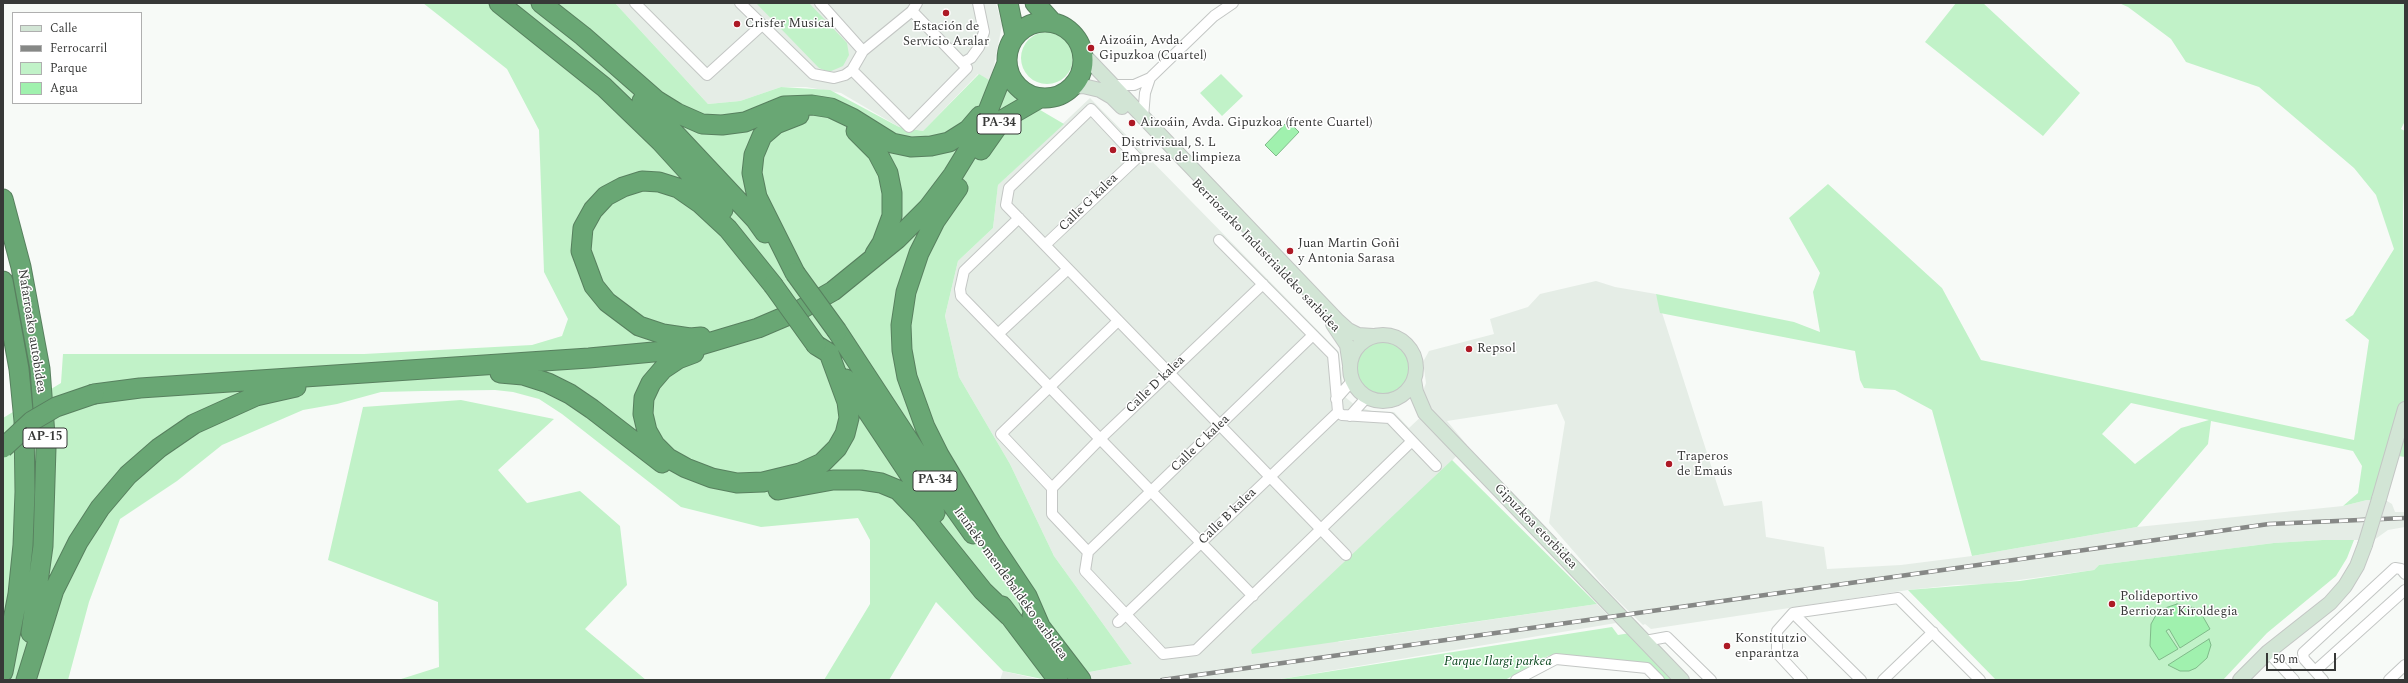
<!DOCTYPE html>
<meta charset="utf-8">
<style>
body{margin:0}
#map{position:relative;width:2408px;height:683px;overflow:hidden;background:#f7faf7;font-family:Spectral,serif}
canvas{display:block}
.frame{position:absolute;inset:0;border:4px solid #373837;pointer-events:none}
.legend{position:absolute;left:12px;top:12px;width:130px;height:92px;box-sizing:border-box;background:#fff;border:1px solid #afafaf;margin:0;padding:5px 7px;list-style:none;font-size:12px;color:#373837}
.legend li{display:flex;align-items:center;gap:8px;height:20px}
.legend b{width:20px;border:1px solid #afafaf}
.scale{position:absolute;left:2266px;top:653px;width:70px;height:18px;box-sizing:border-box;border:2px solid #373837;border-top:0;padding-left:5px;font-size:12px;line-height:14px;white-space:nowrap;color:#373837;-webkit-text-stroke:3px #fff;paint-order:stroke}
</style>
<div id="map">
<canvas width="2408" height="683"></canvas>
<div class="frame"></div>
<ul class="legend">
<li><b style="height:5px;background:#d2e5d5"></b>Calle</li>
<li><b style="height:5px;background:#868886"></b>Ferrocarril</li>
<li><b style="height:11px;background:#c1f2c8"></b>Parque</li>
<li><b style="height:11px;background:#a0f1ae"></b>Agua</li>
</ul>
<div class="scale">50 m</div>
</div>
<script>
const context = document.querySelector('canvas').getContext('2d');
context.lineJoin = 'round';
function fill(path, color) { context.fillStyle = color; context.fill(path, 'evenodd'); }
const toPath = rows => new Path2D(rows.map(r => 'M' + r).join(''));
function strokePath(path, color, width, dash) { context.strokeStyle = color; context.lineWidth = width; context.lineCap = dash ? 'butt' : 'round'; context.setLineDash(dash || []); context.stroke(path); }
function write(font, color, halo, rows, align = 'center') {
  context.font = font + ' Spectral,serif'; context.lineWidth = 3; context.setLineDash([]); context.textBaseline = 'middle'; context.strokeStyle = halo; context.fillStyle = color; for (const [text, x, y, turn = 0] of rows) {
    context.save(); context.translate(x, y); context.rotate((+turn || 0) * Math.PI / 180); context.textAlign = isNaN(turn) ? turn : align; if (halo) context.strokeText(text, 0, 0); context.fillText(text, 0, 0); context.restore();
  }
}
fill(toPath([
 [615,3,996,3,1002,25,991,81,978,74,923,131,899,127,841,93,806,87,781,87,740,101,708,104],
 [1090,98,1339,352,1344,396,1357,407,1372,411,1394,412,1409,428,1429,409,1423,391,1426,383,1423,362,1429,351,1494,334,1490,319,1528,307,1540,294,1596,281,1615,287,1656,294,1724,506,1762,501,1766,537,1824,547,1827,569,1901,565,1972,556,2137,527,2343,506,2367,500,2387,501,2392,504,2395,512,2405,512,2405,527,2388,530,2374,540,2323,540,2274,543,2099,565,2094,570,1989,584,1956,585,1908,590,1651,629,1645,624,1643,625,1610,593,1549,523,1565,422,1557,404,1447,421,1467,445,1444,469,1338,642,1597,604,1616,623,1275,680,1047,680,1132,664,1054,556,1010,464,959,377,945,316,958,261,993,228,998,185],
 [1003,671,1042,680,1000,680]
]), '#e5ede6');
fill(toPath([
 [423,3,615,3,708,104,740,101,781,87,830,90,899,127,923,131,979,74,1064,124,998,185,993,228,958,261,945,316,959,377,1010,464,1054,556,1132,664,1047,680,1003,671,936,602,889,680,824,680,870,604,870,540,858,518,761,527,681,507,562,414,539,399,513,392,495,390,423,391,381,392,337,404,303,410,222,445,177,481,120,519,89,602,68,680,3,680,3,418,61,383,63,354,364,354,532,345,562,336,568,319,544,272,539,130,507,69],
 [756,3,809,3,847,43,849,55,843,66,829,72,819,68],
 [1956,3,1983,3,2080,93,2043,136,1925,42],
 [2119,3,2405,3,2405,121,2401,129,2405,131,2403,212,2405,457,2398,456,2384,501,2367,500,2343,506,2358,493,2362,466,2353,451,2211,421,2208,444,2137,527,1972,556,1932,410,1895,390,1864,388,1860,380,1855,351,1660,313,1656,294,1794,322,1820,332,1813,292,1820,273,1789,218,1828,184,1942,288,1981,360,2354,440,2369,340,2345,320,2353,315,2394,249,2376,195,2354,168,2259,87,2186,62,2171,39,2128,7],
 [2131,403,2209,420,2181,428,2135,464,2102,434],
 '1021 58a26 26 0 1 1 52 0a26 26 0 1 1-52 0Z',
 [1221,74,1243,96,1222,116,1200,93],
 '1355 369a28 28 0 1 1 56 0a28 28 0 1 1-56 0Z',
 [461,400,554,419,498,470,527,503,580,491,620,526,627,585,585,629,646,680,398,680,439,667,438,602,328,560,363,407],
 [1452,460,1597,604,1252,654,1251,650],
 [2323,540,2354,540,2347,558,2336,576,2267,633,2223,680,1996,680,1908,590,2020,581,2094,570,2099,565,2274,543],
 [1612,627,1618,635,1630,633,1678,680,1662,680,1644,663,1560,654,1548,656,1505,680,1275,680]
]), '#c1f2c8');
const water = toPath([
 [1288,121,1299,132,1276,156,1265,145,1288,121],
 [2177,604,2195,608,2202,615,2210,629,2180,648,2169,629,2166,631,2178,649,2159,660,2150,646,2151,624,2156,615,2165,608,2177,604],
 [2209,639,2211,645,2207,658,2196,668,2189,671,2180,671,2168,665,2209,639]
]);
fill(water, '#a0f1ae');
strokePath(water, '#80ba8a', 1);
const street = toPath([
 [635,3,707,75,762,25],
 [740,3,813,74,834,78,845,75,852,70,863,51,912,11,917,3],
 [820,3,863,51],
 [962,63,971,58,979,47,984,32,978,3],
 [852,70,909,127,967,68,912,11],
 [1113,85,1134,85,1150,78,1214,16,1233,3],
 [1143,117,1145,93,1150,78],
 [1019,218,964,271,960,289,961,296,1253,596],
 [1219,240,1333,355,1338,412,1342,415,1390,418,1436,466],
 [1045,245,1137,158,1091,109,1009,188,1006,205,1346,555],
 [1118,321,1001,434,1052,488,1052,514,1088,552,1085,571,1163,654,1196,650,1412,441],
 [998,334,1068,269],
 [1336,399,1352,381],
 [1350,416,1367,397],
 [1052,488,1100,439,1263,284],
 [1088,552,1313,335],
 [1793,613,1861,680],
 [1118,622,1338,412],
 [1645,641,1667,637,1711,680],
 [2268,652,2294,680],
 [2315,671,2405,590],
 [1516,680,1556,659,1647,668,1659,680],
 [1802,680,1777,653,1777,631,1793,613,1898,598,1980,680],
 [1883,680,1933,632],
 [2323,680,2304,659,2303,653,2395,568,2401,569,2405,574],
 [2389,680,2405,665]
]);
const secondary = toPath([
 [1083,54,1338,321,1348,330,1358,335,1373,336],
 [1073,87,1083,86,1100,90,1112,97,1122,107],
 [1333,324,1347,345,1350,365],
 '1350 368a33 33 0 1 1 66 0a33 33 0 1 1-66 0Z',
 [1414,380,1416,392,1425,413,1682,680],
 [2379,499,2405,409],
 [2240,680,2268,652,2330,603,2345,586,2357,566,2365,545]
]);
const highway = toPath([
 [499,3,604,87,661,142,723,210],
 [541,3,583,36,656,100,677,113,702,124,722,125,745,122,784,106,812,105,831,108,852,118,892,143,911,147,931,146,949,142,968,130,980,116],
 [1008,3,1015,36],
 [1035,3,1053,23],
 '1007 60a38 38 0 1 1 76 0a38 38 0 1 1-76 0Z',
 [642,101,665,123,755,219,765,233],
 [856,131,877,152,888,173,892,193,892,216,882,243,875,254],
 [981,150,1002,120,1040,98],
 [958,188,935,221,919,253,906,292,901,325,902,350,907,377,925,427,939,455,991,542,1027,596,1040,626],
 [3,199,21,267,40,369,46,448,43,546,31,633],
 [795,273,757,197,752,173,754,155,762,136,776,124,799,115],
 [3,281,19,369,24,421,25,492,23,545,18,594,3,672],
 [837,331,934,479,973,534],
 [701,337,690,338,663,334,639,326,607,302,594,286,581,251,583,228,593,210,606,196,623,187,642,181,659,182,678,188,701,204,728,229,773,285],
 [694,353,678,359,663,369,651,383,644,398,643,414,647,431,655,445,668,458,686,468,712,478,737,483,763,482,800,473,822,463,837,448,845,434,849,418,847,402,829,353,816,345],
 [500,373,523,375,548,383,570,394,592,409,662,463],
 [846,379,935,513],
 [94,394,140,388,589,358,664,351,701,345,758,328,798,311,833,291,897,239,928,208,953,175,980,131,1007,63],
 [778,490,833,480,861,480,881,483,898,490,922,515,983,591,1009,616],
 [1002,606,1058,680],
 [1032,616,1081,680],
 [26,680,54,590,78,542,100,508,128,475,159,448,194,424,256,396,296,387]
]);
strokePath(street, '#c3c6c4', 12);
strokePath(secondary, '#c3c6c4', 16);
strokePath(highway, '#58805f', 21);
strokePath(street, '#fff', 10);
strokePath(secondary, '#d2e5d5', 14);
strokePath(highway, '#69a774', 19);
const rail = toPath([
 [1162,680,2269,524,2405,518]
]);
strokePath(rail, '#868886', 4.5);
strokePath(rail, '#fff', 3, [9]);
const secondaryBridge = toPath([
 [2365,545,2379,499]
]);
const highwayBridge = toPath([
 [795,273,837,331],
 [773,285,816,345],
 [3,448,32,421,56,407,94,394]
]);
strokePath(secondaryBridge, '#c3c6c4', 16, []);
strokePath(highwayBridge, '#58805f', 21, []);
strokePath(secondaryBridge, '#d2e5d5', 14);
strokePath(highwayBridge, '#69a774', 19);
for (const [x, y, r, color] of [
 [946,13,4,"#ad1925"],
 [737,24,4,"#ad1925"],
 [1091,48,4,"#ad1925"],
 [1132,123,4,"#ad1925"],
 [1113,150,4,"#ad1925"],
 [1290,251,4,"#ad1925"],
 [1469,349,4,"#ad1925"],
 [1669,464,4,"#ad1925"],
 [2112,604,4,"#ad1925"],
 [1727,646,4,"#ad1925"]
]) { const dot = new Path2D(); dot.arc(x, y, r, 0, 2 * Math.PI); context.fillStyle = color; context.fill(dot); strokePath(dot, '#fff', 1.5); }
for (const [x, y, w] of [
 [999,124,44],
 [45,438,44],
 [935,481,44]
]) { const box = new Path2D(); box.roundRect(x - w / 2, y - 10, w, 20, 3); context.fillStyle = '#fff'; context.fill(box); strokePath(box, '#373837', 1); }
write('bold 12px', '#373837', null, [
 ["PA-34",999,124],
 ["AP-15",45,438],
 ["PA-34",935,481]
]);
write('13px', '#373837', '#fff', [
 ["Crisfer Musical",745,24],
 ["Estación de",946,27,"center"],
 ["Servicio Aralar",946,42,"center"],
 ["Aizoáin, Avda.",1099,41],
 ["Gipuzkoa (Cuartel)",1099,56],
 ["Aizoáin, Avda. Gipuzkoa (frente Cuartel)",1140,123],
 ["Distrivisual, S. L",1121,143],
 ["Empresa de limpieza",1121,158],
 ["Juan Martin Goñi",1298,244],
 ["y Antonia Sarasa",1298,259],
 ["Repsol",1477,349],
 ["Traperos",1677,457],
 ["de Emaús",1677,472],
 ["Polideportivo",2120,597],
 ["Berriozar Kiroldegia",2120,612],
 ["Konstitutzio",1735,639],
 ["enparantza",1735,654]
], 'left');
write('13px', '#373837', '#fff', [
 ["Calle G kalea",1089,203,-44],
 ["Berriozarko Industrialdeko sarbidea",1265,256,46],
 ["Nafarroako autobidea",31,331,81],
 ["Calle D kalea",1156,385,-44],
 ["Calle C kalea",1201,444,-44],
 ["Calle B kalea",1228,517,-44],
 ["Gipuzkoa etorbidea",1535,527,46],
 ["Iruñeko mendebaldeko sarbidea",1010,584,54]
]);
write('italic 13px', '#09461d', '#fff', [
 ["Parque Ilargi parkea",1498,662]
]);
</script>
